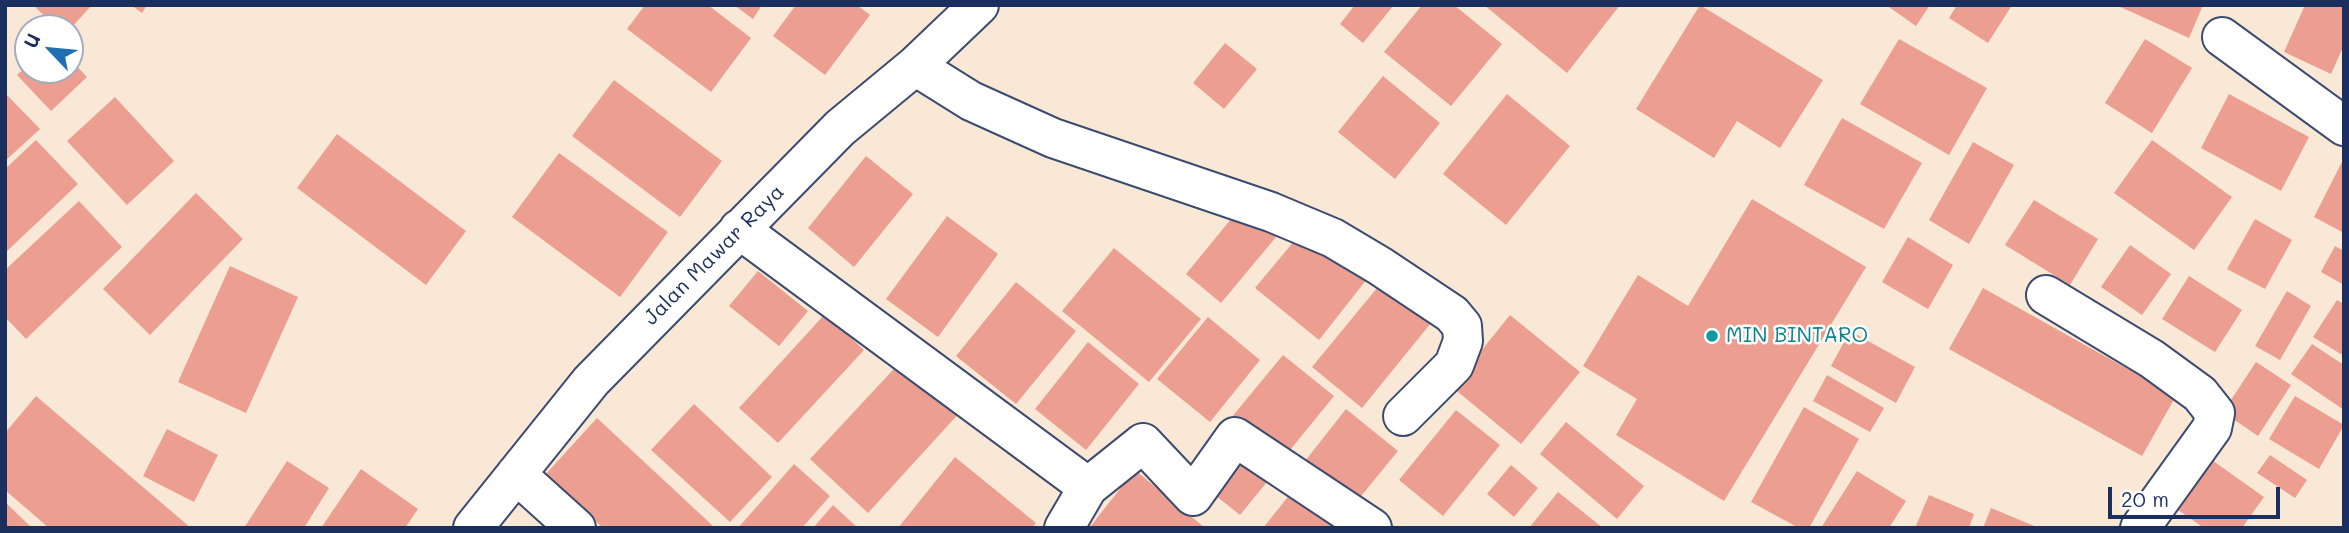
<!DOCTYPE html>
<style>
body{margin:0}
#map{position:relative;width:2349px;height:533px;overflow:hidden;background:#f8e8d5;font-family:Mali,sans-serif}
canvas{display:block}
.frame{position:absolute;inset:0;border:7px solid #1b2f5e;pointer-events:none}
.north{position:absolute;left:14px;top:14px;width:70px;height:70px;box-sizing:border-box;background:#fff;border:2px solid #a4acbf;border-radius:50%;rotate:296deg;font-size:19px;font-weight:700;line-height:28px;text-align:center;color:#1b2f5e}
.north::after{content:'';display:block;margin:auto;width:24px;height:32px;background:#1f6fb2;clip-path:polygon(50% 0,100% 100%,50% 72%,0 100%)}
.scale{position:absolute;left:2108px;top:487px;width:172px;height:32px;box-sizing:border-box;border:4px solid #1b2f5e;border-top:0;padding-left:9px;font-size:21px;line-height:24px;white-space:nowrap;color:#1b2f5e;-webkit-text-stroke:5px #fff;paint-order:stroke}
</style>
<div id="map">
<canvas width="2349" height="533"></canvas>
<div class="frame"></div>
<div class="north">U</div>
<div class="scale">20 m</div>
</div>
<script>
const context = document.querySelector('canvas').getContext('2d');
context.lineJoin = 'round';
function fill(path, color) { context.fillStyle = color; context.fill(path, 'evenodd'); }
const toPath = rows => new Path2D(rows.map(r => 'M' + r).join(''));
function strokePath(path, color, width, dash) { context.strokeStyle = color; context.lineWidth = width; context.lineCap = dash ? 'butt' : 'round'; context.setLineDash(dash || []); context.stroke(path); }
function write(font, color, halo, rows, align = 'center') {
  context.font = font + ' Mali,sans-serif'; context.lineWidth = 5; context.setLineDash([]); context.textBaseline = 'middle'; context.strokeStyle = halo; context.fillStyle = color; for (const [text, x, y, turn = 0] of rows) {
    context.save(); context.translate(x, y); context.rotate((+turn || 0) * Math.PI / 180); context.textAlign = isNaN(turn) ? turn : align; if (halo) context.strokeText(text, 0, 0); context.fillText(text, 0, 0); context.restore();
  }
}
fill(toPath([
 [33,5,92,5,71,28,57,28],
 [131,5,147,5,142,13],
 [645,5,708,5,751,38,711,92,627,29],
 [734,5,762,5,753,19],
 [796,5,857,5,870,15,825,75,773,36],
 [1355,5,1394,5,1363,43,1340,24],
 [1422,5,1454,5,1502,44,1451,106,1384,52],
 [1484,5,1620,5,1567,73],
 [1700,5,1823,80,1780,148,1737,121,1714,158,1636,109],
 [1886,5,1930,5,1916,26],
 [1957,5,2012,5,1988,43,1949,18],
 [2116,5,2203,5,2189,38],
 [2305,5,2344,5,2344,45,2331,74,2284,52],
 [1899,39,1987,88,1949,155,1860,104],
 [2145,39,2192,68,2152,133,2105,103],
 [1225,43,1257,69,1224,109,1193,83],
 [70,59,87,77,51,111,17,75,28,65,28,70,70,70],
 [1383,76,1440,123,1395,179,1338,132],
 [614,80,722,161,680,217,572,136],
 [5,93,40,129,5,161],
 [1507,94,1570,146,1506,225,1443,174],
 [2229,94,2309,137,2281,191,2201,148],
 [115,97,174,161,127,205,67,141],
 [1842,118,1922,163,1884,229,1804,185],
 [337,134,466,231,426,285,297,188],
 [36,140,78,184,5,253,5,169],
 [2152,140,2232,197,2194,250,2114,193],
 [1973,142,2014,165,1969,244,1929,220],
 [559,153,668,232,620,297,512,217],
 [866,156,913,194,854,267,808,228],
 [2344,158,2344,233,2314,217],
 [196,193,243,239,150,335,103,289],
 [1752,199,1866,267,1724,501,1616,435,1637,399,1583,366,1638,275,1688,306],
 [2034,200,2098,239,2070,285,2005,245],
 [79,201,122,247,26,339,5,317,5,270],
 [1240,208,1276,237,1221,303,1186,274],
 [947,216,998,254,938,337,886,299],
 [2255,219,2292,240,2265,289,2227,269],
 [1305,228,1367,279,1319,340,1255,288],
 [1908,237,1953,265,1928,309,1882,282],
 [2130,245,2171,274,2142,315,2101,287],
 [2335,246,2344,251,2344,285,2321,272],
 [1114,248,1201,319,1149,382,1062,311],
 [230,266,298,297,246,413,178,382],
 [758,271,808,311,779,346,729,306],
 [2189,276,2242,310,2215,352,2162,319],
 [1016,282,1076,331,1016,404,956,356],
 [1382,282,1431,323,1362,408,1312,367],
 [1983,288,2176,396,2142,456,1949,349],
 [2287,291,2311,306,2280,360,2255,346],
 [2337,300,2344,304,2344,356,2313,337],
 [825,314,864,350,778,443,739,408],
 [1510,315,1580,372,1521,444,1452,387],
 [1208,317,1260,360,1210,422,1157,379],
 [1850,331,1915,367,1896,403,1831,366],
 [1088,342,1139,384,1086,450,1035,409],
 [2312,344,2344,365,2344,410,2291,374],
 [1283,355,1334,396,1282,460,1231,418],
 [905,357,962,410,868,513,810,459],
 [2256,362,2291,385,2258,436,2223,412],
 [1827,375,1884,408,1870,432,1813,401],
 [36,396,191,528,49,528,5,490,5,433],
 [2295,396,2344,425,2319,469,2269,439],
 [694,404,772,477,730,522,651,450],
 [1804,407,1859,439,1809,528,1799,528,1751,502],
 [1346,409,1398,451,1348,512,1298,470],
 [1456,410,1500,445,1443,516,1399,480],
 [597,418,713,526,712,528,603,528,545,475],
 [1566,422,1644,486,1617,519,1540,454],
 [167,429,218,455,194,502,143,476],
 [1242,452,1271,477,1240,515,1210,491],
 [2270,455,2307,480,2295,498,2257,473],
 [955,457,1036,523,1032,528,898,528],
 [2209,458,2264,497,2242,528,2204,528,2174,507],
 [287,461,329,488,304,528,244,528],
 [794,464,830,496,802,528,738,528],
 [1511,465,1538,488,1514,517,1487,494],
 [361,469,418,509,405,528,321,528],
 [1135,470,1205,528,1089,528],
 [1857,471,1906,501,1889,528,1821,528],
 [1295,488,1343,528,1263,528],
 [1558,492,1603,528,1529,528],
 [1929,495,1974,514,1969,528,1915,528],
 [5,502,32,528,5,528],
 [833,505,858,528,813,528],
 [1991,508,2039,528,1983,528]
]), '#ec9e91');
const minor = toPath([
 [2222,37,2344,126],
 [915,66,971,101,1053,138,1271,212,1333,238,1380,266,1452,314,1462,326,1463,341,1454,365,1403,416],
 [739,229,1088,487,1143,443,1193,496,1235,437,1372,528],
 [2046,295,2152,359,2200,394,2215,413,2212,428,2140,528],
 [516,474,576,528],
 [473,528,591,381,840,128,915,66,979,5],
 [1064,528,1088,487]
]);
strokePath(minor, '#3c4b70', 42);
strokePath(minor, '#fff', 38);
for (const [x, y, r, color] of [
 [1712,336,7,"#0f9aa8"]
]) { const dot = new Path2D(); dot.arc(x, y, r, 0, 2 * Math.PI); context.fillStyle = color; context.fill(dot); strokePath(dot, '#fff', 2.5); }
write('21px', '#1b2f5e', '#fff', [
 ["Jalan Mawar Raya",714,255,-45]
]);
write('21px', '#0d838f', '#fff', [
 ["MIN BINTARO",1726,336]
], 'left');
</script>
